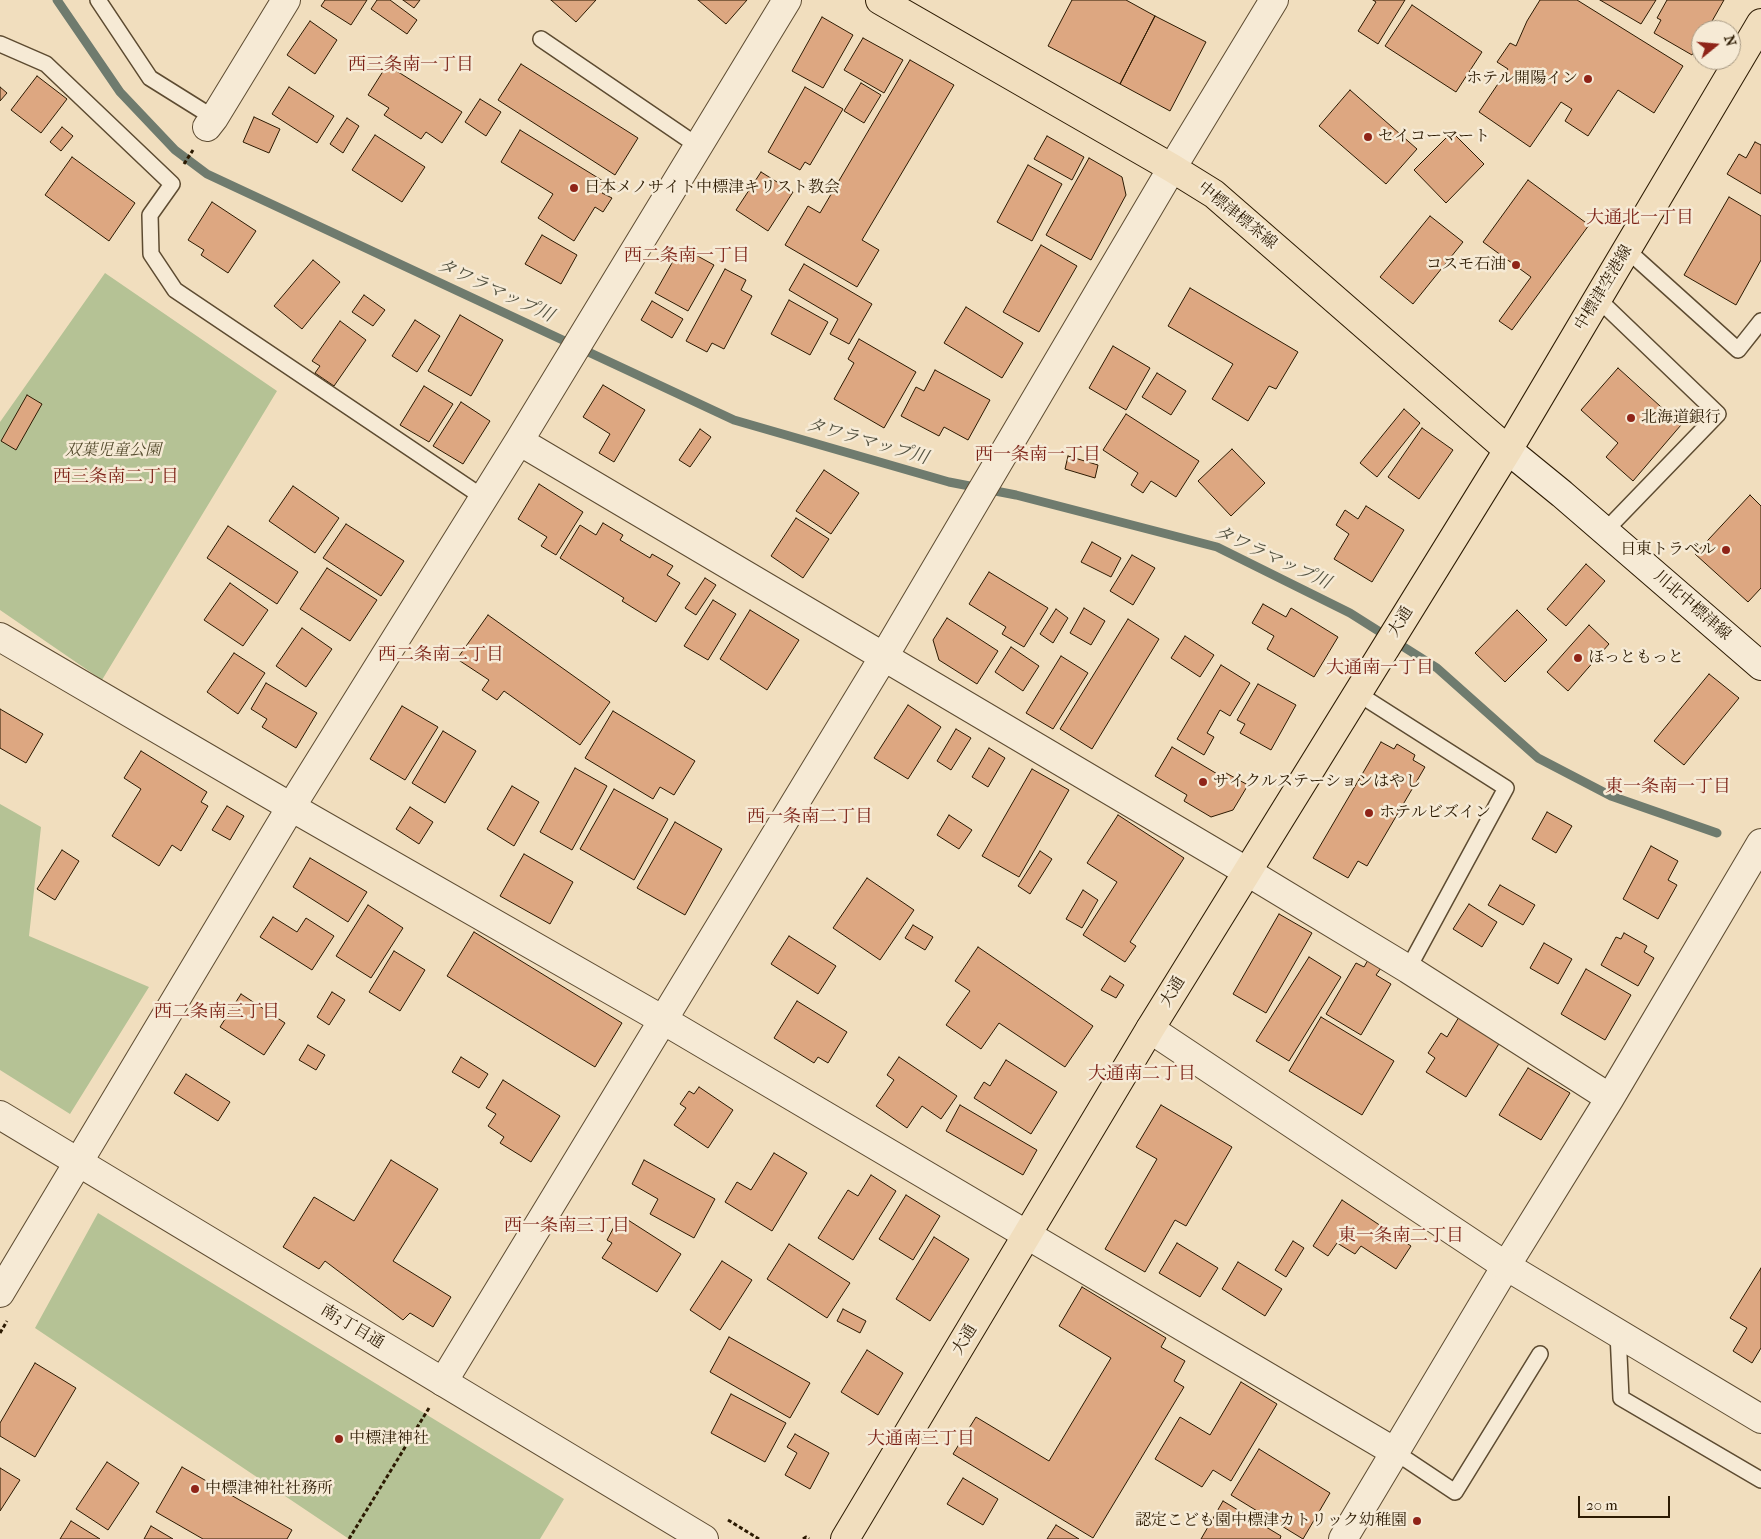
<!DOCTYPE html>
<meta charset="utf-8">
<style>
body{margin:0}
#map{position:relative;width:1761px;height:1539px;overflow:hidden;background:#f1debe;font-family:"IM FELL French Canon",serif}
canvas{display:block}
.north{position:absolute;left:1691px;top:20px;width:50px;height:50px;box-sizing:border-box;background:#f6ead5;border:1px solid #a59781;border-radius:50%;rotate:73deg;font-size:14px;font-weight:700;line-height:20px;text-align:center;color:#2c1a02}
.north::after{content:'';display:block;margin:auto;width:18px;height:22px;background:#8f2418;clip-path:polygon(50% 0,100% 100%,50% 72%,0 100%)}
.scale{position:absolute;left:1578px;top:1496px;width:92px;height:22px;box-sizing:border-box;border:2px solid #2c1a02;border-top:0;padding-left:6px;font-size:15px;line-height:18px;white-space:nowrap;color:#2c1a02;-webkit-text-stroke:4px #f6ead5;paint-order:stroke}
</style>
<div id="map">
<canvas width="1761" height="1539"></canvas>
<div class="north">N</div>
<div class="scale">20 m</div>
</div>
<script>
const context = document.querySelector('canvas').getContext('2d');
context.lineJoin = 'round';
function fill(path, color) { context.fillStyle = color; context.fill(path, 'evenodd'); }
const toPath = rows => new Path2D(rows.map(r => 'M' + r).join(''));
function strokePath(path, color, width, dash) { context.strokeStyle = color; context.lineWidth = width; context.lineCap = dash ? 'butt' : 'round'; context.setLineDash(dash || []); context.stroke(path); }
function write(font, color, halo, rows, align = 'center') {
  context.font = font + ' "IM FELL French Canon","Noto Serif JP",serif'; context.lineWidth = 5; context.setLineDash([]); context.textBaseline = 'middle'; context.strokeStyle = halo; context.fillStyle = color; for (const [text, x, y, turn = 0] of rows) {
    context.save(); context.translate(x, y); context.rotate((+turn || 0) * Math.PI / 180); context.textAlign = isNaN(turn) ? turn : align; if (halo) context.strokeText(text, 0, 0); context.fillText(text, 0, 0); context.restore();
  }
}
fill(toPath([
 [105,273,277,391,102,680,0,610,0,422],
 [0,804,41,827,29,936,149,987,70,1114,0,1070],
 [98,1213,564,1499,540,1539,349,1539,35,1328]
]), '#b5c295');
strokePath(toPath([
 [57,0,120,92,175,150,207,174,734,420,949,482,1016,495,1217,547,1350,613,1437,668,1538,758,1611,796,1717,833]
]), '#6f7b6e', 9);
const building = toPath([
 [325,0,367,0,351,25,321,6,325,0],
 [377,0,390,0,417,20,407,34,371,9,377,0],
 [403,0,420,0,414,8,403,0],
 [551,0,596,0,576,22,551,0],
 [698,0,747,0,726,24,698,0],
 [1072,0,1126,0,1155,16,1120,84,1048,46,1072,0],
 [1373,0,1405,0,1378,44,1358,31,1376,2,1373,0],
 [1540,0,1577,0,1683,66,1654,113,1618,90,1588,136,1565,121,1572,109,1561,102,1530,147,1479,112,1508,69,1497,62,1510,43,1516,46,1527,21,1540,0],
 [1600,0,1656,0,1641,24,1600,0],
 [1667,0,1724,0,1707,30,1701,30,1701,40,1692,55,1654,33,1661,20,1657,18,1667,0],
 [1412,5,1482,52,1456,92,1385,46,1412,5],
 [1155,16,1206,42,1170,111,1120,84,1155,16],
 [822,17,853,35,823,88,792,71,822,17],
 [310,21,337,40,315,74,287,55,310,21],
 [863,38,903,60,884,93,844,70,863,38],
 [910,60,954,85,862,240,879,250,857,287,785,245,808,206,820,213,910,60],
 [521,64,638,138,615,175,498,100,521,64],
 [387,65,462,112,442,143,426,132,421,139,384,115,389,108,368,95,387,65],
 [37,76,67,99,41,133,11,110,37,76],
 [861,83,881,95,864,123,844,111,861,83],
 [0,87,7,93,0,101,0,87],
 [289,87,334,116,317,143,272,114,289,87],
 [805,87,843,109,810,165,805,162,800,170,768,152,805,87],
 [1350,90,1417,149,1386,184,1319,126,1350,90],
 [480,99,501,112,486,136,465,122,480,99],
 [254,117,280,129,269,153,243,142,254,117],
 [347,118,359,126,343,153,330,144,347,118],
 [62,127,73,136,61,151,50,142,62,127],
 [520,130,608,184,602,193,612,198,603,212,595,207,574,241,538,218,553,194,501,162,520,130],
 [1452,132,1484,164,1446,203,1414,170,1452,132],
 [375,135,425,167,402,202,352,170,375,135],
 [1047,136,1084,157,1072,180,1034,159,1047,136],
 [1755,142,1761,145,1761,194,1727,174,1739,154,1746,158,1755,142],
 [72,157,135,203,109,241,45,195,72,157],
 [1089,158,1122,177,1126,195,1091,260,1046,235,1089,158],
 [1028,165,1062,184,1032,241,997,222,1028,165],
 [761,172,793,192,768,231,736,210,761,172],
 [1528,180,1589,225,1512,330,1499,321,1531,277,1483,242,1528,180],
 [1729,197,1761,216,1761,260,1736,305,1684,275,1729,197],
 [212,202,256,231,228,273,201,255,204,250,188,240,212,202],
 [1430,216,1463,242,1413,304,1380,277,1430,216],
 [542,235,577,255,561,284,525,264,542,235],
 [1041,245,1077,266,1039,332,1003,312,1041,245],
 [681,247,714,265,688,311,655,293,681,247],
 [313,260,340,282,302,329,274,306,313,260],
 [804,264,872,304,849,344,830,334,838,319,789,290,804,264],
 [725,269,746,280,741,290,752,296,724,349,712,343,707,352,686,341,725,269],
 [1190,288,1298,352,1276,389,1269,386,1248,421,1212,399,1233,364,1168,326,1190,288],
 [364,295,385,310,373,326,352,312,364,295],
 [789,300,828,322,810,355,771,334,789,300],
 [652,301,683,319,672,338,641,320,652,301],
 [966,307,1023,343,1002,378,944,343,966,307],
 [460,315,503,340,471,396,428,371,460,315],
 [415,320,440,336,417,372,392,356,415,320],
 [340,321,366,340,334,386,315,373,320,366,312,361,340,321],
 [859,339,916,372,884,428,834,399,854,363,848,359,859,339],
 [1113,346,1150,368,1126,410,1089,388,1113,346],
 [1618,368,1681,425,1633,481,1606,457,1618,443,1581,410,1618,368],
 [935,370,990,400,968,440,944,427,939,436,901,416,916,387,924,391,935,370],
 [1157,373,1186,391,1171,415,1142,397,1157,373],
 [603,385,645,410,614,462,599,453,610,434,583,417,603,385],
 [424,386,453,404,429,442,400,425,424,386],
 [27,395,42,404,16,450,1,441,27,395],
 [461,402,490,421,463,464,433,446,461,402],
 [1404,409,1420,423,1377,477,1360,463,1404,409],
 [1126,414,1199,461,1176,497,1151,481,1143,493,1131,485,1138,473,1103,450,1126,414],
 [1422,428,1453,450,1419,499,1388,477,1422,428],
 [700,429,711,437,690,467,679,460,700,429],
 [1232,449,1265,483,1231,516,1198,481,1232,449],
 [1068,456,1098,465,1095,478,1065,469,1068,456],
 [824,470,859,493,831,534,796,511,824,470],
 [539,484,583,512,556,555,541,546,547,537,518,519,539,484],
 [293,486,339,518,315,553,269,521,293,486],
 [1750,495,1761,506,1761,588,1748,602,1695,554,1750,495],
 [1366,506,1404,530,1372,582,1334,559,1349,534,1336,525,1345,510,1358,519,1366,506],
 [796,518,829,539,803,578,771,556,796,518],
 [603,523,623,535,620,540,650,558,652,554,673,566,667,575,680,583,656,622,622,601,624,598,560,558,580,525,596,535,603,523],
 [346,524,404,561,381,596,323,558,346,524],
 [228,526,298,572,277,604,207,558,228,526],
 [1092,542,1121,558,1111,577,1081,562,1092,542],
 [1132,555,1155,568,1133,605,1110,591,1132,555],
 [1586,564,1605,581,1566,626,1547,609,1586,564],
 [327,568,377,600,350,641,300,609,327,568],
 [989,572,1048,608,1024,647,1002,634,1006,627,969,604,989,572],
 [705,578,716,585,696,615,685,608,705,578],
 [230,583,268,610,243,646,204,620,230,583],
 [713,600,736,614,708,660,684,646,713,600],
 [1263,604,1286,617,1291,608,1338,637,1314,677,1267,649,1274,636,1252,623,1263,604],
 [1084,608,1105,621,1091,645,1070,633,1084,608],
 [1056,609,1068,618,1053,643,1040,634,1056,609],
 [750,610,799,640,767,690,720,659,750,610],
 [1517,610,1547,640,1505,682,1475,653,1517,610],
 [488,615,610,702,580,745,504,691,497,700,482,690,489,680,457,659,488,615],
 [947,618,998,651,977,684,939,660,933,640,947,618],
 [1128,619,1159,639,1092,749,1060,729,1128,619],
 [1589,625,1609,644,1568,691,1547,672,1589,625],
 [302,628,332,649,306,687,276,666,302,628],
 [1185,636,1214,655,1200,677,1171,658,1185,636],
 [1011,647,1039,666,1023,691,995,672,1011,647],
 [234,653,265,673,238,714,207,692,234,653],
 [1061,656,1088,673,1053,729,1026,713,1061,656],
 [1221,665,1250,683,1230,716,1220,710,1207,733,1214,737,1204,755,1177,739,1221,665],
 [1709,674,1739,698,1684,765,1654,741,1709,674],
 [266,683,317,713,296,748,262,727,267,719,251,709,266,683],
 [1258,684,1296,705,1271,750,1240,733,1245,724,1237,720,1258,684],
 [908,705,941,727,908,779,874,758,908,705],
 [402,706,438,727,405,780,370,759,402,706],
 [0,709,43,734,26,763,0,748,0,709],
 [613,711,695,761,674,795,660,787,653,799,585,758,613,711],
 [956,729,971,738,951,770,937,761,956,729],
 [443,731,476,751,445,803,412,783,443,731],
 [1381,742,1394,749,1397,744,1415,755,1413,760,1425,767,1367,866,1358,861,1348,878,1313,858,1381,742],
 [1172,747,1224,778,1226,773,1248,785,1233,810,1211,817,1184,801,1187,795,1155,776,1172,747],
 [989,748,1005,758,988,787,972,777,989,748],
 [141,751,207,792,201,802,208,806,181,851,172,845,159,866,112,836,141,789,124,778,141,751],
 [575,768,607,786,572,850,540,832,575,768],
 [1032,769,1069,790,1019,877,982,856,1032,769],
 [512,786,539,802,514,846,487,829,512,786],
 [614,789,668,819,634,880,580,849,614,789],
 [227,806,244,816,230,840,212,830,227,806],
 [410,807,433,822,419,844,396,829,410,807],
 [1547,812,1572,826,1556,853,1532,839,1547,812],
 [949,815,972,830,959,849,937,835,949,815],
 [1118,815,1184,858,1130,942,1136,946,1125,962,1083,935,1117,882,1087,863,1118,815],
 [675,822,722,849,685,915,637,888,675,822],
 [1651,846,1678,861,1668,880,1677,885,1658,919,1623,899,1651,846],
 [62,850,79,861,55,900,37,889,62,850],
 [1040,851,1052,859,1030,894,1018,886,1040,851],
 [524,854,573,882,550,924,500,896,524,854],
 [310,858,367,892,348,922,293,887,310,858],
 [867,878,914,910,880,960,833,928,867,878],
 [1500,885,1535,905,1523,925,1488,905,1500,885],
 [1083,890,1098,900,1082,928,1066,919,1083,890],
 [1469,904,1497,922,1482,947,1453,929,1469,904],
 [368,905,403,928,371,978,336,956,368,905],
 [1279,914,1312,933,1266,1013,1233,994,1279,914],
 [273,917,297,932,306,918,334,936,312,970,260,937,273,917],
 [913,925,933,937,925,950,905,938,913,925],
 [474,932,622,1023,595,1067,447,976,474,932],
 [1624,933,1647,946,1644,952,1654,958,1638,986,1601,965,1616,937,1621,939,1624,933],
 [789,936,836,966,818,994,771,964,789,936],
 [1544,943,1572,959,1558,984,1530,968,1544,943],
 [978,947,1093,1026,1065,1067,999,1023,981,1049,946,1025,970,991,955,981,978,947],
 [394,951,425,970,400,1011,369,992,394,951],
 [1309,957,1341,977,1289,1061,1256,1041,1309,957],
 [1368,960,1381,968,1376,975,1391,984,1361,1035,1326,1014,1356,963,1364,967,1368,960],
 [1586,969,1631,995,1605,1040,1561,1014,1586,969],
 [1110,976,1124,985,1116,998,1101,990,1110,976],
 [332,992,345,1000,329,1025,317,1017,332,992],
 [241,994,285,1023,264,1055,220,1027,241,994],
 [797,1001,847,1032,828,1063,818,1057,814,1063,774,1038,797,1001],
 [1321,1017,1394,1061,1362,1115,1289,1071,1321,1017],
 [1459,1017,1500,1042,1466,1097,1426,1072,1435,1058,1428,1053,1441,1033,1447,1037,1459,1017],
 [308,1045,325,1055,316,1070,299,1060,308,1045],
 [461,1057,488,1074,479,1088,452,1072,461,1057],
 [899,1057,957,1096,941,1119,922,1106,907,1128,876,1106,894,1080,887,1075,899,1057],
 [1006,1060,1057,1092,1031,1134,974,1098,984,1082,990,1086,1006,1060],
 [1528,1068,1570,1093,1541,1140,1499,1115,1528,1068],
 [186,1074,230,1102,218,1121,174,1093,186,1074],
 [503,1080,560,1116,531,1162,500,1143,504,1137,488,1126,496,1114,486,1108,503,1080],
 [699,1087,733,1110,708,1148,674,1125,686,1108,680,1104,689,1091,694,1094,699,1087],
 [960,1105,1037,1150,1023,1175,946,1131,960,1105],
 [1161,1105,1232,1147,1186,1226,1175,1220,1145,1272,1105,1249,1157,1159,1136,1147,1161,1105],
 [774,1153,807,1173,772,1231,725,1202,737,1182,751,1190,774,1153],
 [391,1160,438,1189,393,1261,451,1297,433,1327,410,1313,403,1320,325,1261,319,1269,283,1247,314,1197,354,1221,391,1160],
 [644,1160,715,1199,694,1238,650,1214,658,1199,632,1184,644,1160],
 [871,1175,896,1191,853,1260,818,1238,848,1190,858,1196,871,1175],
 [906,1195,940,1216,913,1260,879,1239,906,1195],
 [1342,1200,1411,1246,1396,1269,1361,1246,1355,1254,1337,1243,1328,1256,1313,1246,1342,1200],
 [628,1220,681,1254,657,1292,602,1258,612,1243,607,1240,615,1225,623,1230,628,1220],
 [934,1237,969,1259,930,1321,896,1299,934,1237],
 [1293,1241,1304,1248,1286,1277,1275,1270,1293,1241],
 [1177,1243,1218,1268,1200,1297,1159,1273,1177,1243],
 [789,1244,850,1283,827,1318,767,1279,789,1244],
 [722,1261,752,1280,720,1330,690,1310,722,1261],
 [1238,1262,1282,1289,1265,1316,1222,1289,1238,1262],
 [1761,1268,1761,1348,1752,1363,1733,1351,1747,1328,1730,1318,1761,1268],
 [1082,1287,1166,1338,1161,1347,1185,1361,1174,1381,1184,1387,1093,1538,953,1454,976,1417,1049,1461,1111,1358,1059,1326,1082,1287],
 [843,1309,866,1321,860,1333,837,1321,843,1309],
 [729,1337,810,1383,790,1418,710,1372,729,1337],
 [867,1350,903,1373,878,1415,841,1392,867,1350],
 [35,1363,76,1388,35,1457,0,1436,0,1423,35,1363],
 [1241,1382,1277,1404,1231,1481,1213,1470,1202,1487,1155,1459,1180,1417,1210,1435,1241,1382],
 [731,1394,786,1423,765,1462,711,1433,731,1394],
 [795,1434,829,1453,810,1489,785,1475,797,1453,787,1447,795,1434],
 [1259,1449,1330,1493,1303,1539,1231,1495,1259,1449],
 [107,1462,139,1483,108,1530,76,1509,107,1462],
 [182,1467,292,1530,287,1539,203,1539,156,1512,182,1467],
 [0,1468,20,1480,0,1511,0,1468],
 [963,1478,998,1499,983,1525,947,1504,963,1478],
 [1223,1501,1281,1536,1280,1539,1201,1539,1223,1501],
 [71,1521,100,1539,60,1539,71,1521],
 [1056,1525,1079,1539,1047,1539,1056,1525],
 [151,1526,173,1539,144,1539,151,1526]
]);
fill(building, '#dda781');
strokePath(building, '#2c1a02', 1);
const service = toPath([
 [98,0,150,78,214,118],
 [541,39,698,146],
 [0,44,46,64,172,184,150,215,151,254,175,290,484,498],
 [1627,250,1738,350,1761,321],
 [1598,299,1718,414,1605,531],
 [1357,693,1506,788,1408,969],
 [1618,1333,1621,1398,1761,1480],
 [1395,1452,1455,1492,1540,1354]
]);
const minor = toPath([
 [207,127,214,118,286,0],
 [519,441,1246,871,1408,969,1610,1098],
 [0,637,291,807,663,1020,1395,1452],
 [0,1293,291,807,519,441,787,0],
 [443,1382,883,658,1172,168,1274,0],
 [1343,1539,1506,1266,1610,1098,1761,843]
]);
const tertiary = toPath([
 [1150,1029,1506,1266,1761,1419],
 [0,1115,704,1539]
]);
const secondary = toPath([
 [1508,450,1562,494,1761,666]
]);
const primary = toPath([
 [880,0,1172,168,1214,194,1508,450],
 [845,1539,1150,1029,1508,450,1761,23]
]);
strokePath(service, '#5d4b31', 18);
strokePath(minor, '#5d4b31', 30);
strokePath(tertiary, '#5d4b31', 30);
strokePath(secondary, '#2c1a02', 30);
strokePath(primary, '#2c1a02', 30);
strokePath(toPath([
 [184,164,193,150],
 [0,1333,7,1321],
 [728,1520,759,1539],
 [349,1539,429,1408],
 [803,1539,806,1537,809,1539]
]), '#2c1a02', 3, [4, 2.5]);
strokePath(service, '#f6ead5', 15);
strokePath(minor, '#f6ead5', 28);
strokePath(tertiary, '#f6ead5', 28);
strokePath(secondary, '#f6ead5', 28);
strokePath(primary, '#f1debe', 28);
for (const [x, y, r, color] of [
 [1588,79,5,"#8f2418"],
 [1368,137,5,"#8f2418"],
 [574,188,5,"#8f2418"],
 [1516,265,5,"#8f2418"],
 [1631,418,5,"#8f2418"],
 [1726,550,5,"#8f2418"],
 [1578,658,5,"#8f2418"],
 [1203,782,5,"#8f2418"],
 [1369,813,5,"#8f2418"],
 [339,1439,5,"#8f2418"],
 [195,1489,5,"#8f2418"],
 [1417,1521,5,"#8f2418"]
]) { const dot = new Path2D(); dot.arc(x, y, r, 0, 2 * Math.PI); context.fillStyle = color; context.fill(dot); strokePath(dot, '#f6ead5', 2); }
write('16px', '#2c1a02', '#f6ead5', [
 ["ホテル開陽イン",1578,79,"right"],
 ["セイコーマート",1378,137],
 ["日本メノサイト中標津キリスト教会",584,188],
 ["コスモ石油",1506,265,"right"],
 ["北海道銀行",1641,418],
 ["日東トラベル",1716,550,"right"],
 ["ほっともっと",1588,658],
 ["サイクルステーションはやし",1213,782],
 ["ホテルビズイン",1379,813],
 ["中標津神社",349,1439],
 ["中標津神社社務所",205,1489],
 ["認定こども園中標津カトリック幼稚園",1407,1521,"right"]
], 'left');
write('16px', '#2c1a02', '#f6ead5', [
 ["中標津標茶線",1237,216,39],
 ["中標津空港線",1604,288,-59],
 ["川北中標津線",1692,606,41],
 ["大通",1401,622,-58],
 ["大通",1173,992,-59],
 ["南3丁目通",352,1327,31],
 ["大通",965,1340,-59]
]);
write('italic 16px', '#554c2e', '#f6ead5', [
 ["双葉児童公園",113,451]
]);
write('18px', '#7a1f14', '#f6ead5', [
 ["西三条南一丁目",411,66],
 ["大通北一丁目",1640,219],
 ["西二条南一丁目",687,257],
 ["西一条南一丁目",1038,456],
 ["西三条南二丁目",116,478],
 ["西二条南二丁目",441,656],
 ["大通南一丁目",1380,669],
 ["東一条南一丁目",1668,788],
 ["西一条南二丁目",810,818],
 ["西二条南三丁目",217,1013],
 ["大通南二丁目",1142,1075],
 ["西一条南三丁目",567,1227],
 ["東一条南二丁目",1401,1237],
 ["大通南三丁目",921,1440]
]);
write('italic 18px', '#535241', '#f6ead5', [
 ["タワラマップ川",495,291,25],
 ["タワラマップ川",867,442,16],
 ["タワラマップ川",1272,558,25]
]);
</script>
